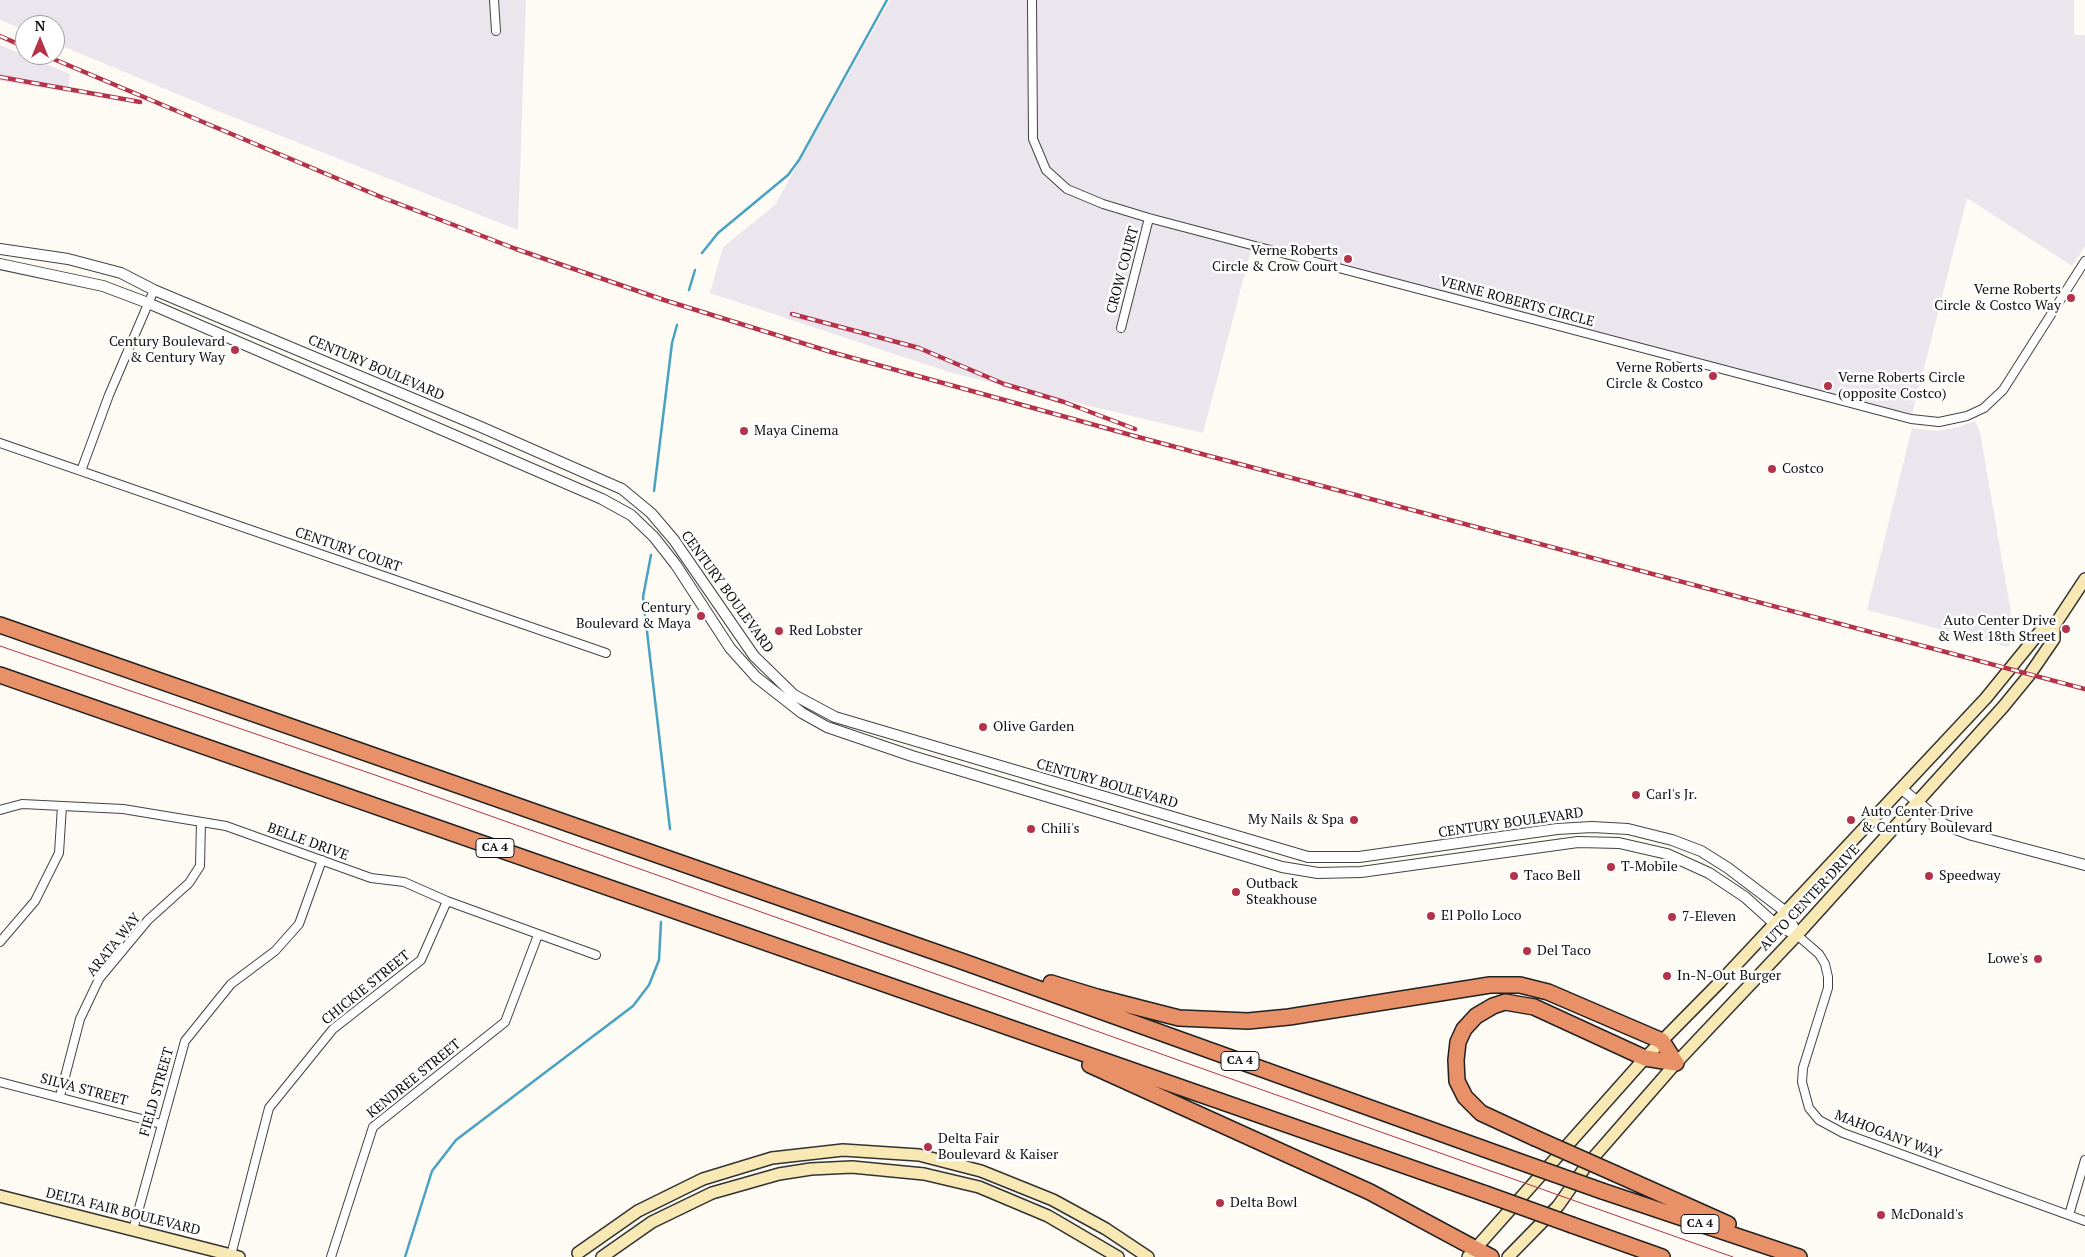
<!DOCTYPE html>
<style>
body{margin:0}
#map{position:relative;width:2085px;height:1257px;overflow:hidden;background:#fefbf4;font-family:"PT Serif",serif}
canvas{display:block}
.north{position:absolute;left:15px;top:15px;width:50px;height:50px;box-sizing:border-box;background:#fff;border:1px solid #9f9f9f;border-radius:50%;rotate:0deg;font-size:14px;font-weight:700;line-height:20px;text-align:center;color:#101010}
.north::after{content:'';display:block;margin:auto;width:18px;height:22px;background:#b5334a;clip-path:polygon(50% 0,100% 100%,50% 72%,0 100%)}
</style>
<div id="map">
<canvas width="2085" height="1257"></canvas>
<div class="north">N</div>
</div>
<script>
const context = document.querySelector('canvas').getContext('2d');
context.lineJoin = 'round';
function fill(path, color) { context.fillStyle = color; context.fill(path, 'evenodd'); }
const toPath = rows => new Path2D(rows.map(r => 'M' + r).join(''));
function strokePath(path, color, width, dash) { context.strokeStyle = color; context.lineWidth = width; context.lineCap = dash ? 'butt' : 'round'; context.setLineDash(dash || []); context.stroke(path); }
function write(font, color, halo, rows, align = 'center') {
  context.font = font + ' "PT Serif",serif'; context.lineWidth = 5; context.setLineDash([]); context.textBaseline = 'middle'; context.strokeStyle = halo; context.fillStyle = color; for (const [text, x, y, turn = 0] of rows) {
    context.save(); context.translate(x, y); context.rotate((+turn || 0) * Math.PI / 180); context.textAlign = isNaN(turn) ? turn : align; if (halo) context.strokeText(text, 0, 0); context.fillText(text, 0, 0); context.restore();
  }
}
fill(toPath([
 [0,0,526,0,518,230,218,111,55,43,55,25,25,25,25,30,0,20],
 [890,0,2074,0,2074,35,2085,35,2085,246,2072,266,1967,198,1911,419,1252,246,1203,433,952,373,710,293,723,247,775,205],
 [0,45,70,74,68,92,0,81],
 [1975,421,1980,432,2015,636,2008,647,1867,610,1912,428,1935,431,1956,428]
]), '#ebe5ed');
strokePath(toPath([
 [702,253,718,233,788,175,799,160,887,0],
 [689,290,695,270],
 [654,491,672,343,677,325],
 [651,555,643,597,670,829],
 [405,1257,432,1171,456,1140,633,1006,649,985,659,960,661,922]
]), '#49a2c2', 2.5);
const minor = toPath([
 [494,0,496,31],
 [1032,0,1033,139,1046,170,1067,189,1103,204,1149,218,1911,419,1939,422,1967,416,1984,408,2003,390,2085,261],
 [1121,328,1149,218],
 [0,443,606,653],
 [81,471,109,395,154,290],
 [0,810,22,804,123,809,226,826,371,878,404,882,447,901,596,955],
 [1797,935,1819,954,1825,964,1828,977,1828,988,1803,1068,1802,1082,1809,1108,1819,1120,1843,1133,2085,1221],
 [0,942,35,901,59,853,62,806],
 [0,1082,161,1124],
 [60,1096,80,1019,99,979,148,920,189,883,200,866,201,822],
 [2069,1215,2085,1160],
 [133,1230,185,1041,231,984,275,951,299,924,322,860],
 [231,1255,269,1108,333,1029,421,960,447,901],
 [331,1257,373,1127,505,1022,538,935]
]);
const tertiary = toPath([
 [0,249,68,259,121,273,154,290,481,427,622,489,651,513,674,540,754,656,794,695,835,717,1308,857,1359,857,1557,829,1592,827,1628,829,1672,840,1701,851,1728,868,1786,912,1797,935],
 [0,264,103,286,148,303,602,499,631,515,654,537,676,565,730,648,756,677,802,713,827,727,912,756,1282,867,1318,873,1361,872,1578,842,1619,843,1667,854,1709,873,1745,897,1775,924,1797,935],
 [1902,789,1945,825,1972,835,2085,865]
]);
const secondary = toPath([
 [0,1196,239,1257],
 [578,1253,638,1211,703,1179,772,1158,843,1150,919,1155,981,1171,1053,1200,1106,1229,1148,1257],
 [602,1257,652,1222,712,1193,779,1174,811,1169,852,1167,924,1174,979,1187,1048,1216,1118,1257],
 [1468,1257,1645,1058,1720,982,1986,698,2043,628,2054,626],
 [1508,1257,1558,1206,1586,1166,1676,1063,1797,935,2003,707,2030,674,2054,639,2054,626,2085,579]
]);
const motorway = toPath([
 [0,625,964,962,1515,1160],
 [0,675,1486,1194],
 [1051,983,1097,997,1179,1018,1248,1021,1289,1017,1490,985,1520,985,1548,992,1662,1041,1676,1063],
 [1090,1065,1370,1192,1491,1257],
 [1535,1138,1481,1113,1465,1097,1457,1081,1456,1060,1458,1042,1464,1029,1476,1016,1493,1006,1505,1002,1534,1007,1645,1058,1676,1063],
 [1616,1174,1728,1224],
 [1602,1191,1799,1257],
 [1572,1225,1662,1257]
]);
strokePath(minor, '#434343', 10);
strokePath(tertiary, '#434343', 12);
strokePath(secondary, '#323232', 14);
strokePath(motorway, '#212121', 18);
strokePath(minor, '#fff', 8);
strokePath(tertiary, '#fff', 10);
strokePath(secondary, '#f8e8b4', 11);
strokePath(motorway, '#e89168', 15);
strokePath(toPath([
 [0,646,378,776,1733,1257]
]), '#b5334a', 1);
const rail = toPath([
 [0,36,25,47],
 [44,55,381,197,516,249,664,300,831,352,1138,437,2085,689],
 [0,77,140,102],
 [792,314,919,348,1004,384,1064,402,1135,429]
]);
strokePath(rail, '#b5334a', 4.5);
strokePath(rail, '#fff', 2.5, [8]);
const motorwayBridge = toPath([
 [1535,1138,1616,1174],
 [1515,1160,1602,1191],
 [1486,1194,1572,1225]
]);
strokePath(motorwayBridge, '#212121', 18, []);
strokePath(motorwayBridge, '#e89168', 15);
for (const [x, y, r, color] of [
 [1348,259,5,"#b5334a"],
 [2071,298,5,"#b5334a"],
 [235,350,5,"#b5334a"],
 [1713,376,5,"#b5334a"],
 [1828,386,5,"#b5334a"],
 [744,431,5,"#b5334a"],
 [1772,469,5,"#b5334a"],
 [701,616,5,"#b5334a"],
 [2066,629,5,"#b5334a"],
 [779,631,5,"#b5334a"],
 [983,727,5,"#b5334a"],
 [1636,795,5,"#b5334a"],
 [1354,820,5,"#b5334a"],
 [1851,820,5,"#b5334a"],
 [1031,829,5,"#b5334a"],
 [1611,867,5,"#b5334a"],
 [1514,876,5,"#b5334a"],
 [1929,876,5,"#b5334a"],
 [1236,892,5,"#b5334a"],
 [1431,916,5,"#b5334a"],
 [1672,917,5,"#b5334a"],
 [1527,951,5,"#b5334a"],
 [2038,959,5,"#b5334a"],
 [1667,976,5,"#b5334a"],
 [928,1147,5,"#b5334a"],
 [1220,1203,5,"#b5334a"],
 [1881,1215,5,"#b5334a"]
]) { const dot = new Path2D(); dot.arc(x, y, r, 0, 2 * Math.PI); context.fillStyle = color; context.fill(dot); strokePath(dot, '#fff', 2); }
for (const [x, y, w] of [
 [495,848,38],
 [1240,1061,38],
 [1700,1224,38]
]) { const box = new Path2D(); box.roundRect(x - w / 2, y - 9.5, w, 19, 4); context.fillStyle = '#fff'; context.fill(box); strokePath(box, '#101010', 1); }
write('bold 12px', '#101010', null, [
 ["CA 4",495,848],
 ["CA 4",1240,1061],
 ["CA 4",1700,1224]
]);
write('14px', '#101010', '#fff', [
 ["Verne Roberts",1338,251,"right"],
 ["Circle & Crow Court",1338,267,"right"],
 ["Verne Roberts",2061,290,"right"],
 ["Circle & Costco Way",2061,306,"right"],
 ["Century Boulevard",225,342,"right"],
 ["& Century Way",225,358,"right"],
 ["Verne Roberts",1703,368,"right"],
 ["Circle & Costco",1703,384,"right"],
 ["Verne Roberts Circle",1838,378],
 ["(opposite Costco)",1838,394],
 ["Maya Cinema",754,431],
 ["Costco",1782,469],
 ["Century",691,608,"right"],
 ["Boulevard & Maya",691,624,"right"],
 ["Auto Center Drive",2056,621,"right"],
 ["& West 18th Street",2056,637,"right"],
 ["Red Lobster",789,631],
 ["Olive Garden",993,727],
 ["Carl's Jr.",1646,795],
 ["Auto Center Drive",1861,812],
 ["& Century Boulevard",1861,828],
 ["My Nails & Spa",1344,820,"right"],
 ["Chili's",1041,829],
 ["T-Mobile",1621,867],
 ["Taco Bell",1524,876],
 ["Speedway",1939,876],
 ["Outback",1246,884],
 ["Steakhouse",1246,900],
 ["El Pollo Loco",1441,916],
 ["7-Eleven",1682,917],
 ["Del Taco",1537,951],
 ["Lowe's",2028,959,"right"],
 ["In-N-Out Burger",1677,976],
 ["Delta Fair",938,1139],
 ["Boulevard & Kaiser",938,1155],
 ["Delta Bowl",1230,1203],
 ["McDonald's",1891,1215]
], 'left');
write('14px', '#101010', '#fff', [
 ["CROW COURT",1123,270,-75],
 ["VERNE ROBERTS CIRCLE",1517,302,15],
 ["CENTURY BOULEVARD",376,368,23],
 ["CENTURY COURT",348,550,19],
 ["CENTURY BOULEVARD",727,592,54],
 ["CENTURY BOULEVARD",1107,784,16],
 ["CENTURY BOULEVARD",1511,823,-8],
 ["BELLE DRIVE",308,842,20],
 ["AUTO CENTER DRIVE",1810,898,-47],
 ["ARATA WAY",114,945,-51],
 ["CHICKIE STREET",366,988,-39],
 ["KENDREE STREET",414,1079,-39],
 ["SILVA STREET",84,1090,15],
 ["FIELD STREET",157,1092,-74],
 ["MAHOGANY WAY",1888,1135,21],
 ["DELTA FAIR BOULEVARD",123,1212,14]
]);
</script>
